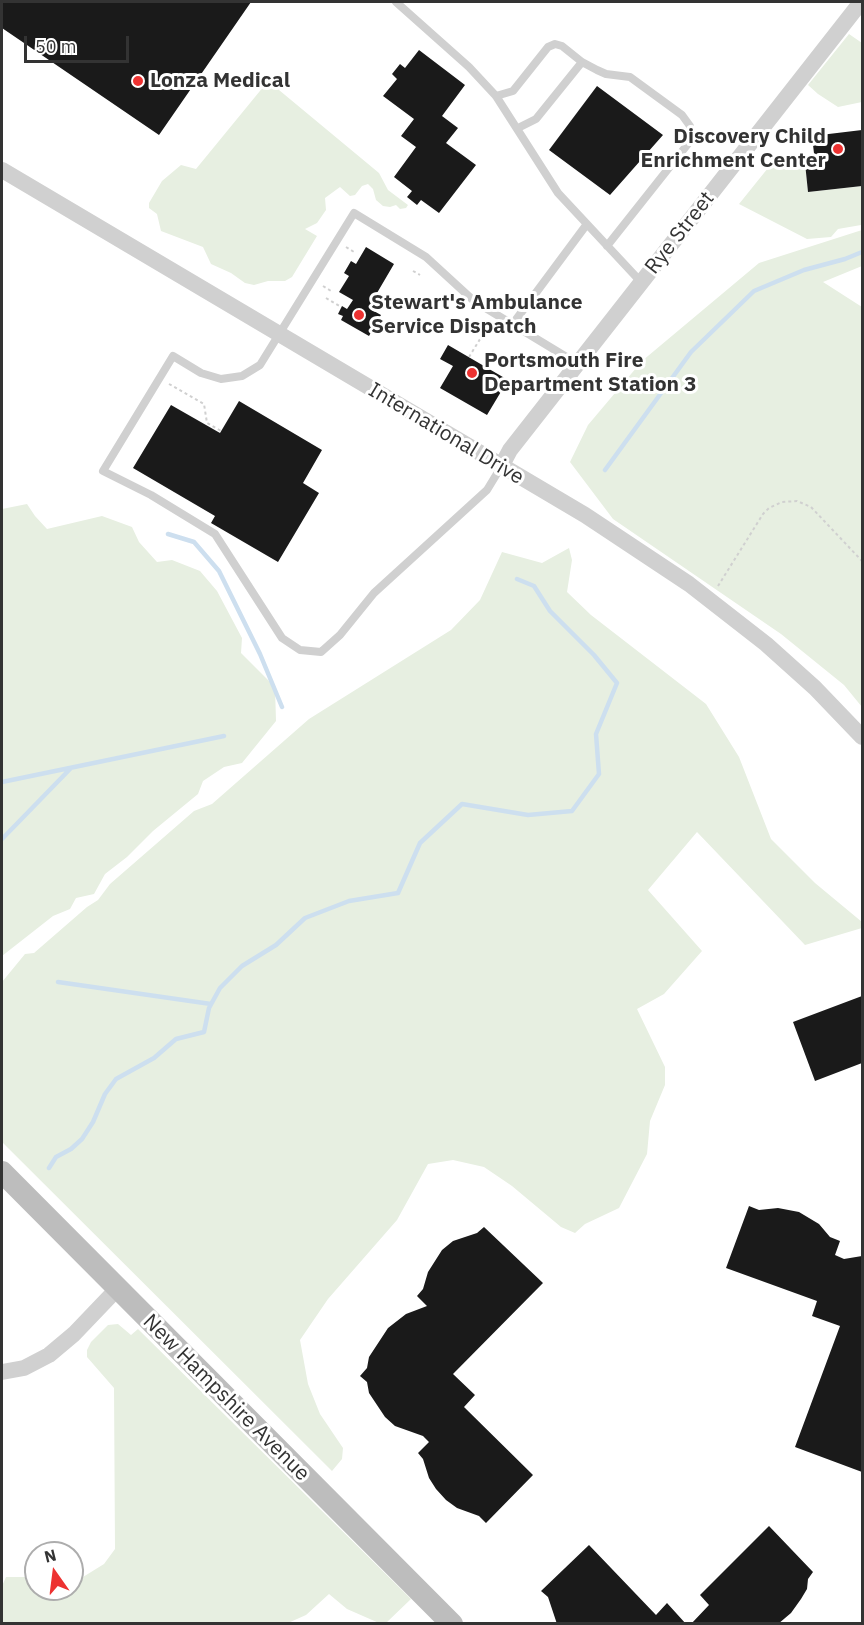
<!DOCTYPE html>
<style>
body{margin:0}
#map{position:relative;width:864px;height:1625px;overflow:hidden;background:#fff;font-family:"IBM Plex Sans",sans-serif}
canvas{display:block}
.frame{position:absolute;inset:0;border:3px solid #333;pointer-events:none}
.north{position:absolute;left:24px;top:1541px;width:60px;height:60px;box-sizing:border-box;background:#fff;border:2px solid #adadad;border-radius:50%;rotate:346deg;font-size:16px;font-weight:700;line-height:24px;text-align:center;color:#333}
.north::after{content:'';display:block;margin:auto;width:21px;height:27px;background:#ed3231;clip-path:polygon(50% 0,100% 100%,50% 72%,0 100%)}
.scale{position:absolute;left:24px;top:36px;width:105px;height:27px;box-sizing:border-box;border:3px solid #333;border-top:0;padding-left:8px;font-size:18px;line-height:21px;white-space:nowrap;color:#333;-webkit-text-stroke:4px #fff;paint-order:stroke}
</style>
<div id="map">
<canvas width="864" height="1625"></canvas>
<div class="frame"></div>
<div class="north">N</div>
<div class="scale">50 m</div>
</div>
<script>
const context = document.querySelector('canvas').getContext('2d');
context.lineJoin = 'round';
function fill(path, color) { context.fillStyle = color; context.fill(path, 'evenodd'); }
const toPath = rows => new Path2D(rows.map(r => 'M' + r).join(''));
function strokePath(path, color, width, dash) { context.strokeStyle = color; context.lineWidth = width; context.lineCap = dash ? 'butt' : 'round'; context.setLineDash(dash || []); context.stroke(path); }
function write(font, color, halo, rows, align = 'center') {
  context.font = font + ' "IBM Plex Sans",sans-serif'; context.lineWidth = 6; context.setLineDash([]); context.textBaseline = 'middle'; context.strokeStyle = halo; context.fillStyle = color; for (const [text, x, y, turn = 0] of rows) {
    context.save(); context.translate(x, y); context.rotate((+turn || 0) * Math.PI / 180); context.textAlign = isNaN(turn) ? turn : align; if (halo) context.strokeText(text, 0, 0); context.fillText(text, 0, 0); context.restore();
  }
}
fill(toPath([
 [849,34,862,43,862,102,838,107,818,94,808,85],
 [291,71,289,77,279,90,379,173,388,190,408,205,406,208,400,209,396,205,390,207,383,206,376,200,373,189,368,184,362,186,355,195,350,196,340,187,325,198,326,210,317,223,305,229,317,236,292,277,285,281,268,281,254,285,245,283,231,273,211,264,203,247,161,231,157,214,149,208,149,203,162,181,181,165,196,169,273,75],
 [805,163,808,192,862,186,862,222,861,225,838,229,831,237,807,239,739,204,768,168],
 [862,230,862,266,823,282,862,307,862,707,844,685,781,634,613,519,570,462,588,425,642,361,759,263],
 [27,504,35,516,47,529,102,516,132,527,139,542,157,562,172,560,200,571,217,591,242,638,241,653,275,687,276,721,242,763,224,767,203,781,198,794,153,831,127,857,105,874,94,894,76,898,70,909,53,916,2,956,2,509],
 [569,548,572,560,567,592,591,615,706,704,739,757,771,839,815,883,862,922,862,928,805,945,697,832,648,890,702,951,664,994,637,1009,665,1067,665,1085,650,1121,647,1154,619,1208,585,1224,575,1233,561,1227,512,1186,484,1167,453,1160,428,1164,397,1220,328,1299,300,1340,308,1384,320,1414,343,1448,342,1459,332,1471,2,1142,2,982,25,954,34,953,87,907,98,900,110,884,194,811,212,804,309,719,451,630,480,600,502,552,542,563],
 [118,1324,131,1335,138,1329,411,1599,386,1623,379,1623,347,1609,329,1594,306,1615,288,1623,2,1623,2,1586,6,1577,36,1577,36,1589,72,1589,72,1577,83,1577,104,1564,115,1549,114,1388,87,1357,87,1350,91,1342,108,1325]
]), '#e7efe1');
strokePath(toPath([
 [605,470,691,352,754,291,804,270,845,259,862,252],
 [168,534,194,542,219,571,260,654,282,707],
 [2,782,224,736],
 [2,839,71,768],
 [58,982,211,1004],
 [49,1168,56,1157,71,1149,82,1139,93,1122,105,1094,116,1079,154,1058,176,1039,204,1032,209,1008,220,988,242,966,276,945,305,918,349,901,398,893,420,843,462,804,528,815,572,811,599,774,596,734,617,683,594,655,550,611,534,586,517,579]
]), '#cddfef', 4.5);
fill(toPath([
 [2,2,251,2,159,135,2,28],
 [419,50,465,85,442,116,458,128,446,143,476,165,439,213,421,200,417,205,407,197,412,191,394,177,416,147,401,136,414,119,383,96,397,79,392,74,400,64,405,68],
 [597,86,663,135,610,195,549,150],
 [862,130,862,186,808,192,805,163,815,162,812,136],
 [366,247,394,264,377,293,381,295,372,310,381,315,369,336,341,320,343,316,338,314,342,306,347,309,353,300,339,292,349,276,344,273,351,261,356,264],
 [448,345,508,380,487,415,440,388,453,366,440,359],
 [239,401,322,450,303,483,319,493,278,562,211,523,215,516,133,468,171,405,220,433],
 [862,996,862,1063,815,1081,793,1022],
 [749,1206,759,1210,778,1208,799,1212,819,1224,830,1237,840,1241,835,1255,844,1259,862,1256,862,1472,795,1447,840,1326,812,1316,817,1301,726,1268],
 [484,1227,543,1283,453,1374,475,1395,464,1407,533,1475,486,1523,479,1516,457,1508,446,1500,436,1489,429,1478,423,1459,418,1453,429,1442,423,1436,395,1426,385,1417,369,1393,367,1382,360,1376,367,1368,369,1357,388,1328,406,1314,427,1306,417,1296,423,1289,428,1272,442,1250,453,1241,477,1233],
 [769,1526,813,1572,808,1579,807,1589,801,1599,791,1613,778,1624,691,1624,709,1605,700,1595],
 [589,1545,656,1615,667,1603,686,1624,557,1624,548,1597,541,1591]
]), '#1a1a1a');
strokePath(toPath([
 [346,247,354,252],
 [413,271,420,275],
 [323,286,331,291],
 [326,298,341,307],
 [469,357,485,331],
 [169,384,204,404,207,423,221,431],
 [718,586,763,514,769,508,782,502,797,501,811,507,862,561],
 [862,968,862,969]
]), '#d0d0d0', 2, [3, 3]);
strokePath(toPath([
 [396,2,469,67,496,96,558,193,641,282],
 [496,96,513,91,548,47,555,44,562,46,582,62,597,70,606,74,630,77,682,115,690,126,691,140,607,246],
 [518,128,536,119,582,62],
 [512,325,587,224],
 [501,467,487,490,374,593,340,635,321,652,300,650,282,638,215,534,151,495,103,471,173,356,201,373,221,379,242,376,260,365,354,213,426,257,474,301,578,364]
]), '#d0d0d0', 8);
strokePath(toPath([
 [2,170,585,515,689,584,766,644,815,688,862,737],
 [501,467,510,450,861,2],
 [2,1372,24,1368,49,1355,74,1334,117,1289]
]), '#d0d0d0', 16);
strokePath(toPath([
 [2,1172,452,1624]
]), '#bdbdbd', 22);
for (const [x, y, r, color] of [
 [138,81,6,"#ed3231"],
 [838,149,6,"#ed3231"],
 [359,315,6,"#ed3231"],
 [472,373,6,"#ed3231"]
]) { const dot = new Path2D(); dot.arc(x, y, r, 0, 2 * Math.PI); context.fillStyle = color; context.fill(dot); strokePath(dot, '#fff', 2); }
write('bold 21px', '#333', '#fff', [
 ["Lonza Medical",150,81],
 ["Discovery Child",826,137,"right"],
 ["Enrichment Center",826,161,"right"],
 ["Stewart's Ambulance",371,303],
 ["Service Dispatch",371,327],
 ["Portsmouth Fire",484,361],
 ["Department Station 3",484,385]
], 'left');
write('21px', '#333', '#fff', [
 ["Rye Street",680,233,-52],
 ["International Drive",446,434,31],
 ["New Hampshire Avenue",226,1398,45]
]);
</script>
